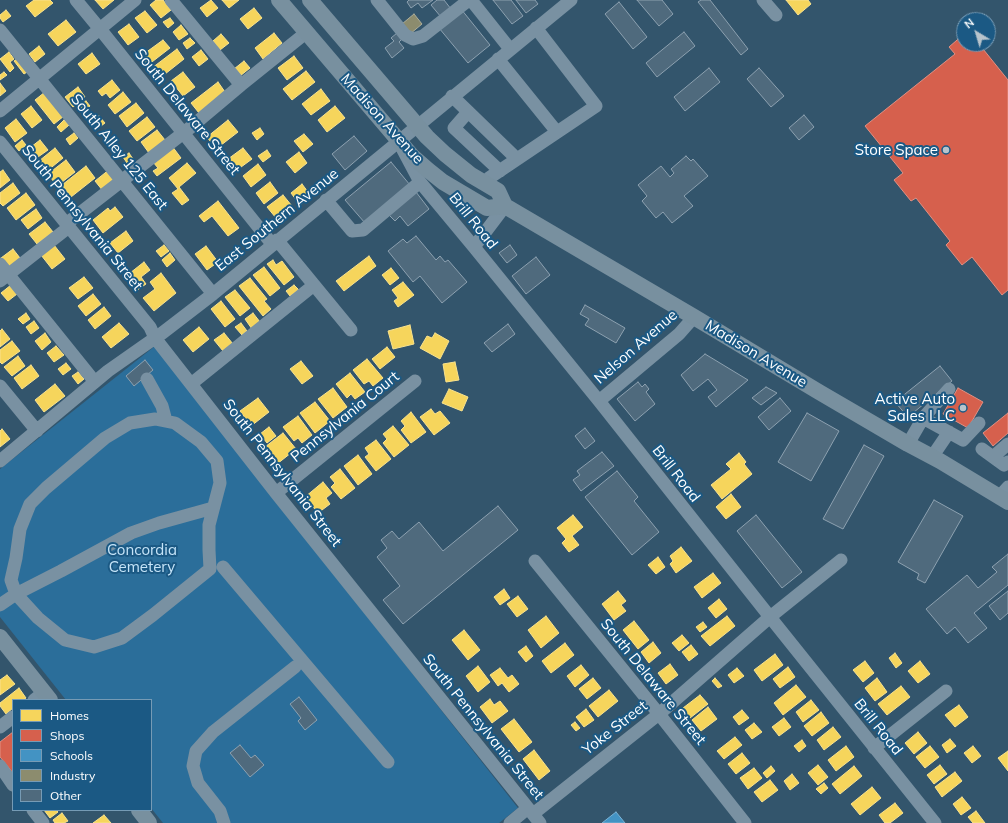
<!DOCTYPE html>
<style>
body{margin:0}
#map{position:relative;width:1008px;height:823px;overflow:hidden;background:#33556c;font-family:Mulish,sans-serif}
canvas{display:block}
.legend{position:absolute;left:12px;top:699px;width:140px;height:112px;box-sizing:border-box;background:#1b5984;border:1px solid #769bb5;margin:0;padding:5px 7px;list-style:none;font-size:12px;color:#fff}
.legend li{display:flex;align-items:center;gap:8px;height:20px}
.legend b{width:20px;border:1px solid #769bb5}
.north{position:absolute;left:956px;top:12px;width:40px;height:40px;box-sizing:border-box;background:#1b5984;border:1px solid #769bb5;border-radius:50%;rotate:322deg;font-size:11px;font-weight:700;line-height:16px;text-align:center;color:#fff}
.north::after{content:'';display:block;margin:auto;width:14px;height:18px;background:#b8c4cc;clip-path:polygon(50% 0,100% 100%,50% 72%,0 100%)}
</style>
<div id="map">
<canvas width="1008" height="823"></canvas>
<ul class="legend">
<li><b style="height:11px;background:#f6d55c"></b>Homes</li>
<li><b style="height:11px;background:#d6604d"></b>Shops</li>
<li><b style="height:11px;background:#4393c3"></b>Schools</li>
<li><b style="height:11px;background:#8c8c6e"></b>Industry</li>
<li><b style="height:11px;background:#4f6a7d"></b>Other</li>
</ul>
<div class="north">N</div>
</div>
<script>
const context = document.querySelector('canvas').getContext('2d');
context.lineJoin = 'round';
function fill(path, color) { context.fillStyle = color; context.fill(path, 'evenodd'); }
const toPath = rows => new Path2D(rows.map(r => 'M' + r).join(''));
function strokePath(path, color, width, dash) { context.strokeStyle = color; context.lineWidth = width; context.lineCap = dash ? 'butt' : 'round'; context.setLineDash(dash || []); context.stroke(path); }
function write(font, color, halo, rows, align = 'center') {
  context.font = font + ' Mulish,sans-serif'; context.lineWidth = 4; context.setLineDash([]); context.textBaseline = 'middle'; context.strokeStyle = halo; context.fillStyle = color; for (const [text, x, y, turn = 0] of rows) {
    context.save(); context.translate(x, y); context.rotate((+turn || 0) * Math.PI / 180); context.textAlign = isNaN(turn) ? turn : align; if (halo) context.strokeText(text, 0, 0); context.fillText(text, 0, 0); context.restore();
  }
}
fill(toPath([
 [155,346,518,808,499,823,163,823,151,808,151,700,66,700,0,617,0,469]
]), '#2b6e9a');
const homes = toPath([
 [34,0,50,0,53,3,35,17,26,6,34,0],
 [95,0,114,0,103,9,95,0],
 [156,0,163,0,171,10,161,18,150,5,156,0],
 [211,0,218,8,207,17,200,8,211,0],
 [222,0,239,0,229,8,222,0],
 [786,0,808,0,811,4,798,15,786,0],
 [254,8,262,18,248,29,240,19,254,8],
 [6,10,11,16,3,22,0,18,0,15,6,10],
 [145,11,157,25,147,33,135,18,145,11],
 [170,18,174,23,168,28,163,22,170,18],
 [66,20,76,32,58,46,48,34,66,20],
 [129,24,139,37,128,45,118,32,129,24],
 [181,25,188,34,179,40,173,32,181,25],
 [274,33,282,43,263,59,255,48,274,33],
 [221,34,229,43,220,50,213,41,221,34],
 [190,38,195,43,187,49,183,43,190,38],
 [163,40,170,48,148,65,141,56,163,40],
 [39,46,45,54,35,62,29,54,39,46],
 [177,49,184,59,160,78,152,68,177,49],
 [201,50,208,59,199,66,192,57,201,50],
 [9,52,14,59,10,62,14,68,10,72,0,59,9,52],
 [92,53,100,64,86,74,78,64,92,53],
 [294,56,303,68,287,80,278,68,294,56],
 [20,57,30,70,24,74,14,61,20,57],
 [244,61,250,68,240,76,234,69,244,61],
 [306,71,315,82,292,100,283,89,306,71],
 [4,72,7,75,0,80,0,75,4,72],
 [183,72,195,87,183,96,171,81,183,72],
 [112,80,120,90,110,98,106,93,102,96,98,91,112,80],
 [218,82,225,92,199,113,191,103,218,82],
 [0,83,6,91,0,96,0,83],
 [78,87,85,97,73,107,65,97,78,87],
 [321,89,330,101,311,115,302,104,321,89],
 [45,92,64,116,54,124,35,100,45,92],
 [123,92,131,102,115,114,108,105,123,92],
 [86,101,90,106,82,112,78,107,86,101],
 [136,103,144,113,127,127,119,116,136,103],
 [31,106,42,120,32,128,21,114,31,106],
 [335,106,345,118,327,132,318,120,335,106],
 [99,116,105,123,97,129,91,122,99,116],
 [147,117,155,127,137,141,129,131,147,117],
 [16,119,27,133,15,142,5,128,16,119],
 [64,120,69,125,61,132,57,127,64,120],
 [228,120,238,132,216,149,207,137,228,120],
 [260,128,264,134,257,140,252,133,260,128],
 [157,130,165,140,149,153,141,142,157,130],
 [74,133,78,138,70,145,66,139,74,133],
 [304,134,313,144,303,152,294,141,304,134],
 [22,140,26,145,19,151,15,146,22,140],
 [40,140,48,150,38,157,31,147,40,140],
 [172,146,181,158,157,176,153,171,158,168,153,162,172,146],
 [55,148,63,158,47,171,39,161,55,148],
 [243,148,252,159,237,170,228,159,243,148],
 [267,150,271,156,263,162,258,156,267,150],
 [299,152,307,163,295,173,286,162,299,152],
 [129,153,135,162,129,166,123,157,129,153],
 [66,160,75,172,57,186,48,174,66,160],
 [187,163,196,173,179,187,189,200,182,205,172,193,178,189,169,178,187,163],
 [258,164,266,175,251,187,243,176,258,164],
 [86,166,95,178,71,197,62,185,86,166],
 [110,169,118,179,103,191,95,181,110,169],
 [3,170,10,180,0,188,0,172,3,170],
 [270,182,278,193,264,204,256,193,270,182],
 [13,183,20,193,3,206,0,203,0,193,13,183],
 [302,184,311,196,300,205,291,193,302,184],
 [26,193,35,205,16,220,7,208,26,193],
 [283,195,292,206,276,218,267,207,283,195],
 [218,201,239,228,228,236,212,216,204,222,199,216,218,201],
 [115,207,123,217,103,233,93,220,108,208,110,211,115,207],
 [36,209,42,218,28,229,21,220,36,209],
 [45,222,53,232,37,244,29,234,45,222],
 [126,231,133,241,118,253,110,243,126,231],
 [54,245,65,259,52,269,41,255,54,245],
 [164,245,169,251,161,257,156,251,164,245],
 [206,246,218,262,207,270,195,254,206,246],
 [13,249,20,258,9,267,1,258,13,249],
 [170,253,175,260,167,267,162,260,170,253],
 [369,256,376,266,344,291,336,281,369,256],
 [273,260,276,265,282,261,294,277,284,285,267,264,273,260],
 [144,262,150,270,141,277,146,284,136,291,125,277,144,262],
 [264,267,280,288,270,296,253,275,264,267],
 [391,268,399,278,390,285,382,275,391,268],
 [161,273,176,293,154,311,143,298,155,289,150,282,161,273],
 [84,277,93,288,78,299,69,288,84,277],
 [250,278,267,299,264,301,271,309,263,316,239,286,250,278],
 [403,282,414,295,398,307,394,301,398,298,392,290,403,282],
 [11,285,17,294,8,301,1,293,11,285],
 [294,285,299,290,290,296,286,291,294,285],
 [235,290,250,308,240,316,225,297,235,290],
 [93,294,101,304,86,316,78,306,93,294],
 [221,301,235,319,225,327,211,309,221,301],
 [104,307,111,316,95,329,88,320,104,307],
 [26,313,30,319,23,324,18,319,26,313],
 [253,313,260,322,252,329,245,319,253,313],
 [34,321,39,328,31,334,26,327,34,321],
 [119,323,129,334,111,348,102,337,119,323],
 [241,323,247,331,242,335,235,327,241,323],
 [410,325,414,344,393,349,388,331,410,325],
 [199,327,209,339,193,352,183,340,199,327],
 [2,329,10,339,0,347,0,331,2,329],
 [45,333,51,342,42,350,35,341,45,333],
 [224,333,233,344,223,351,214,340,224,333],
 [435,333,449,341,440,359,420,348,427,336,432,338,435,333],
 [12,341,20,351,2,364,0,362,0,350,12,341],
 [56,346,64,355,54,362,47,353,56,346],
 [387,347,395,357,380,369,372,359,387,347],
 [18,356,25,366,12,376,4,367,18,356],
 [367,359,383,378,373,386,369,381,364,384,353,370,367,359],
 [301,361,313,376,302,384,290,369,301,361],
 [455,362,459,380,446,382,443,364,455,362],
 [66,363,71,369,63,375,58,369,66,363],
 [31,365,39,376,22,389,14,378,31,365],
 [78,372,84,379,78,384,72,376,78,372],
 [350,373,365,392,355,399,351,394,347,398,336,384,350,373],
 [55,384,65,396,44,412,35,400,55,384],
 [333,388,347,407,333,418,318,399,333,388],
 [449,389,468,397,462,411,442,403,449,389],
 [258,398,269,412,251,426,240,411,258,398],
 [315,402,330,421,315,433,300,413,315,402],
 [431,409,435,414,440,411,450,423,434,435,420,417,431,409],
 [411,412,426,432,411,443,401,430,405,426,401,421,411,412],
 [298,416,312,435,302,443,298,438,294,441,283,427,298,416],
 [393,426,409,445,394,457,383,443,387,439,383,434,393,426],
 [269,427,276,436,267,443,260,434,269,427],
 [2,429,10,439,0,447,0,431,2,429],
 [283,433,296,449,277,464,265,447,283,433],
 [376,440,391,459,376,471,365,457,369,454,365,448,376,440],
 [739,453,746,462,744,464,752,474,722,499,711,485,731,469,726,464,739,453],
 [358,455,372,474,358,485,344,466,358,455],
 [340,469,355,488,341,499,331,487,335,483,330,477,340,469],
 [323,482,332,493,326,498,330,504,318,513,305,497,323,482],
 [731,494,741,507,726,519,716,507,731,494],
 [573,515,583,527,572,536,579,545,569,552,562,543,566,539,557,528,573,515],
 [681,547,692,561,676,573,670,564,673,561,670,556,681,547],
 [658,557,665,567,656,574,648,565,658,557],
 [713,573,721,583,702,598,694,587,713,573],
 [504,589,510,598,500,605,494,597,504,589],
 [618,591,626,601,621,605,626,611,614,620,602,604,618,591],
 [518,596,528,609,517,617,507,604,518,596],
 [719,599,727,609,716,618,708,608,719,599],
 [546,616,559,633,541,648,528,630,546,616],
 [727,616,735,626,710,646,701,636,727,616],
 [634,621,649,640,638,649,623,630,634,621],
 [703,622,707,627,700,632,696,627,703,622],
 [464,630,480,650,468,660,452,640,464,630],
 [682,635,689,643,679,651,672,643,682,635],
 [653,642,661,653,649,663,641,652,653,642],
 [565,643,574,655,551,673,542,661,565,643],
 [691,645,698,654,689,661,682,652,691,645],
 [526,646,533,656,526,662,518,652,526,646],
 [895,653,902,663,896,668,889,658,895,653],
 [775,654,783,665,762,681,754,670,775,654],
 [865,661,874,673,863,682,853,670,865,661],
 [920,661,930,674,918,683,908,671,920,661],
 [670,664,678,675,666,684,658,673,670,664],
 [581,665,589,675,575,687,567,676,581,665],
 [478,666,490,682,478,692,466,676,478,666],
 [788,667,795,677,780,688,773,679,788,667],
 [500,668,508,678,512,675,519,684,509,692,502,683,498,686,490,675,500,668],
 [737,668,744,676,734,683,728,675,737,668],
 [7,675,15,684,0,695,0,680,7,675],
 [593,678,601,688,587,699,579,689,593,678],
 [715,678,722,686,718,688,712,681,715,678],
 [877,678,887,692,875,701,865,688,877,678],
 [796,685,806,697,783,715,774,703,796,685],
 [901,686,910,697,887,715,878,704,901,686],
 [19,688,26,698,23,700,13,700,13,708,6,714,0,706,0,703,19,688],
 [609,690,618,701,598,717,589,706,609,690],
 [700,695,708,704,690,718,683,708,700,695],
 [490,699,494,705,500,701,508,711,492,723,480,707,490,699],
 [811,700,819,710,803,722,796,712,811,700],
 [959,705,968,717,955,727,945,715,959,705],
 [708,707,717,719,701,731,692,720,708,707],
 [586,709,594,720,584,727,576,717,586,709],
 [742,710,749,718,739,725,733,717,742,710],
 [821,712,829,723,812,736,804,726,821,712],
 [784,718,791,727,779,736,772,727,784,718],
 [514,719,532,742,519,752,501,729,514,719],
 [575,722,580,728,576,731,571,725,575,722],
 [754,723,762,732,752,739,745,730,754,723],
 [833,727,841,737,824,750,817,740,833,727],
 [918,732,927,743,914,754,905,743,918,732],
 [735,737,742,745,724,759,717,751,735,737],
 [950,739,956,746,947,753,942,745,950,739],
 [802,740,806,746,799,752,794,746,802,740],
 [846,746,854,757,836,771,828,760,846,746],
 [930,746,939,757,925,768,916,757,930,746],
 [973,746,981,756,972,763,964,753,973,746],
 [534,750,550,771,539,780,523,759,534,750],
 [1008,751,1008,771,998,758,1008,751],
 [742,753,750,763,736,774,728,764,742,753],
 [818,765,828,777,818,785,808,773,818,765],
 [940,765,947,774,934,784,927,775,940,765],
 [771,766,775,771,767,778,763,773,771,766],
 [854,766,862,776,840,794,832,784,854,766],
 [754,768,762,778,748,789,740,778,754,768],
 [955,772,962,781,942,797,935,787,955,772],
 [792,774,799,783,790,790,784,781,792,774],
 [770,780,778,790,762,802,754,792,770,780],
 [824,783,828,788,821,794,816,789,824,783],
 [872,787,881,798,860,815,851,804,872,787],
 [962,797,971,808,961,815,953,804,962,797],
 [895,803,903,813,890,823,885,823,879,815,895,803],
 [44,810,56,810,58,812,50,818,44,810],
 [976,811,985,823,973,823,968,817,976,811],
 [62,813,68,821,64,823,55,823,53,820,62,813],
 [104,815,111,823,93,823,104,815]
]);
fill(homes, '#f6d55c');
strokePath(homes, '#f9e28d', 1);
const shops = toPath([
 [964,34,964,44,979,44,1008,80,1008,290,1002,295,972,257,962,265,946,245,950,241,916,198,911,201,894,180,903,173,865,126,955,54,949,47,964,34],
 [958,388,983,402,968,428,943,414,958,388],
 [1008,413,1008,433,993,446,983,433,1008,413],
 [13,732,13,773,0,757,0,742,13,732]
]);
fill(shops, '#d6604d');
strokePath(shops, '#e29082', 1);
const schools = toPath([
 [616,812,625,823,602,823,616,812]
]);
fill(schools, '#4393c3');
strokePath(schools, '#7bb3d5', 1);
const industry = toPath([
 [414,14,422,24,410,34,402,24,414,14]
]);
fill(industry, '#8c8c6e');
strokePath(industry, '#aeae9a', 1);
const building = toPath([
 [409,0,433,0,422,8,418,3,411,8,407,2,409,0],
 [437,0,444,0,451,9,441,17,431,5,437,0],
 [493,0,511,0,523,16,512,24,493,0],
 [516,0,535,0,538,4,526,13,516,0],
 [637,0,662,0,673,14,659,26,637,0],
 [701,0,710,0,748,49,741,55,698,2,701,0],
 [619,2,647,37,633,49,605,14,619,2],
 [461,9,490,45,468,63,439,28,461,9],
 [684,32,695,46,657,77,646,63,684,32],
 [397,33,402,39,399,42,404,48,392,58,385,48,394,41,391,38,397,33],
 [709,68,720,82,685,111,674,97,709,68],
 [759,68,784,96,771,107,747,79,759,68],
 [804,115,814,127,799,140,789,128,804,115],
 [354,136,367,151,345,170,332,154,354,136],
 [686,156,691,161,693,159,708,176,684,196,693,206,672,223,663,212,656,218,642,201,647,196,638,185,661,166,670,177,674,173,671,169,686,156],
 [391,162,410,185,365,223,345,200,391,162],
 [416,192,429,209,408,226,400,216,395,221,389,215,416,192],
 [416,236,436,260,440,256,445,262,448,260,467,282,442,303,420,276,413,282,388,251,403,239,407,243,416,236],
 [510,245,517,255,507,263,499,253,510,245],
 [536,257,550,275,526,294,512,276,536,257],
 [585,305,625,328,616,343,585,325,589,319,580,314,585,305],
 [508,324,515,334,492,352,484,343,508,324],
 [705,354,748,380,716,407,708,397,717,390,708,379,693,391,681,375,705,354],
 [145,360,153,370,134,386,126,376,145,360],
 [940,366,952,381,908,417,895,402,940,366],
 [638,382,642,387,645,384,649,389,646,392,655,404,635,421,617,399,638,382],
 [766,387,777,393,761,405,752,398,766,387],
 [780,398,791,411,769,430,758,417,780,398],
 [807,413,839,431,811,481,778,462,807,413],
 [585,428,595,441,585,449,575,436,585,428],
 [864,445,884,456,843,529,823,519,864,445],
 [602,452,614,466,581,491,573,480,580,475,577,471,602,452],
 [617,471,638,497,634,501,659,532,632,555,585,497,617,471],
 [934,500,963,516,925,583,917,579,919,574,898,562,934,500],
 [498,506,518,530,403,624,383,600,400,586,377,557,387,548,381,540,392,531,399,539,419,522,443,551,498,506],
 [756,515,802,572,782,588,737,531,756,515],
 [1008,554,1008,585,974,613,987,628,968,643,955,627,947,634,926,609,967,575,978,588,997,572,992,567,1008,554],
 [1008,591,1008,613,1000,620,989,606,1008,591],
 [299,697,317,720,305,730,298,721,301,718,290,704,299,697],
 [240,745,251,758,255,755,264,765,250,777,230,753,240,745]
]);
fill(building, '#4f6a7d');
strokePath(building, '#8da1b0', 1);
strokePath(toPath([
 [76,0,104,34,272,244],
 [377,0,405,35,413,39,423,36,469,0],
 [471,0,510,49],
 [763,0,776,15],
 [0,30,213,294],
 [498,59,557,132],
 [241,85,307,32],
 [452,96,517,159],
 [0,111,135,0],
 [468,112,454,128,500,171],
 [0,142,150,327,155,338,276,493,540,823],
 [403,150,420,182,474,247,599,401,770,617,935,823],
 [484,183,489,178,596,106,536,28],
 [326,200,352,231,363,230,420,182],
 [66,224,191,127,241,85,171,0],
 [277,240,351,330],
 [474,247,505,206],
 [0,264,95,382],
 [0,281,69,227],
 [147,379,162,406,166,421],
 [191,384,314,285],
 [0,386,37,431],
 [949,389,923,418,963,440,979,423],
 [599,401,679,334,694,317],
 [155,419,175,423,201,442,217,461,220,483,209,525,209,550,210,569,153,615,122,638,94,647,65,640,38,618,16,594,11,580,16,558,20,529,30,504,46,488,105,438,130,423,155,419],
 [908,444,923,418],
 [982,449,1004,465,1008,462],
 [932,457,949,432],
 [993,457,1008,444],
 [0,461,108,371,145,345,161,334,213,294,571,0],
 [276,493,415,381],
 [999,497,1008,487],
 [535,561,659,714,745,823],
 [223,567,388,762],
 [0,605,16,594,61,571,131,533,159,523,213,508],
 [34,700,44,692],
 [0,727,13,717],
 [874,748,946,691],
 [0,766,13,785],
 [33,810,43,823],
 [533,814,659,714,770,617,841,560],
 [224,823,220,811,198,783,193,766,196,751,213,732,295,667],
 [510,823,528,808]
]), '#7991a2', 13);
strokePath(toPath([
 [279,0,399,141,412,156,428,170,443,182,487,208,505,206],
 [310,0,427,137,445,154,471,175,498,191,505,206,694,317,819,392,908,444,940,461,1008,502],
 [0,637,50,700],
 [139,810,149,823]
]), '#78909f', 16);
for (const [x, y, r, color] of [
 [946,150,4,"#b8c4cc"],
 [963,408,4,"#b8c4cc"]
]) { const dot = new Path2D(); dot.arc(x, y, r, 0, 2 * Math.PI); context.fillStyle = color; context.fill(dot); strokePath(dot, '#1b5984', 1.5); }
write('15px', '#fff', '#1b5984', [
 ["South Delaware Street",187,112,51],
 ["Madison Avenue",382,119,48],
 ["South Alley 125 East",119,152,51],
 ["South Pennsylvania Street",82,218,51],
 ["East Southern Avenue",277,220,-39],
 ["Brill Road",473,221,51],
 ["Nelson Avenue",636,347,-41],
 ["Madison Avenue",756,354,31],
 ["Pennsylvania Court",345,417,-39],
 ["South Pennsylvania Street",282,473,52],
 ["Brill Road",676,474,52],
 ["South Delaware Street",653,682,51],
 ["South Pennsylvania Street",483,727,51],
 ["Brill Road",878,727,51],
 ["Yoke Street",615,728,-38]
]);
write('15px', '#fff', '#1b5984', [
 ["Store Space",938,150],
 ["Active Auto",955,399],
 ["Sales LLC",955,416]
], 'right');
write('15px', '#c5e4f8', '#1b5984', [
 ["Concordia",142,550],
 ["Cemetery",142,567]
]);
</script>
